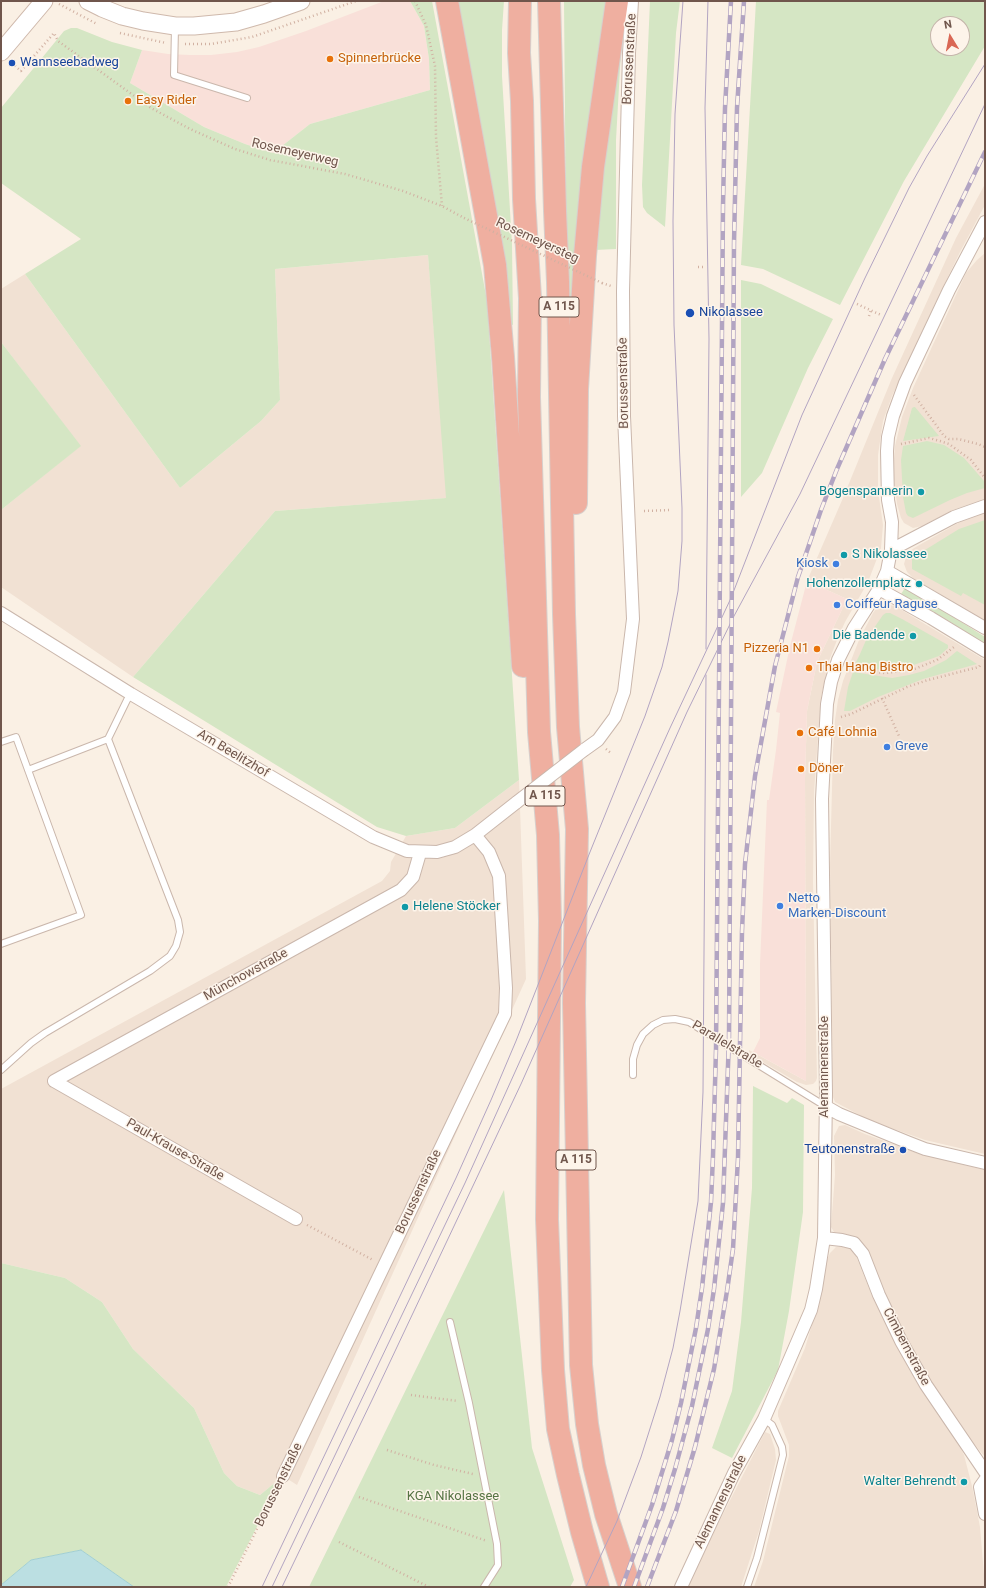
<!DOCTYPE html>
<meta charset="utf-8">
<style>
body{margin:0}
#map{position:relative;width:986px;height:1588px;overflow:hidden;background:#faf0e4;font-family:Roboto,sans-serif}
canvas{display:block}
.frame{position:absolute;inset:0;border:2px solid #70564c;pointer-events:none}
.north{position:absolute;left:930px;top:16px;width:40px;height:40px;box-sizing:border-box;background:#fdf4ea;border:1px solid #c5b5ab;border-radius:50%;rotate:350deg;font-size:11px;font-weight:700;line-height:16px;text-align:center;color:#70564c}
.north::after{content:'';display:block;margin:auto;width:14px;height:18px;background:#d96754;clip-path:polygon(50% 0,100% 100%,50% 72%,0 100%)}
</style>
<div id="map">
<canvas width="986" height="1588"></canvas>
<div class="frame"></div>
<div class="north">N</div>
</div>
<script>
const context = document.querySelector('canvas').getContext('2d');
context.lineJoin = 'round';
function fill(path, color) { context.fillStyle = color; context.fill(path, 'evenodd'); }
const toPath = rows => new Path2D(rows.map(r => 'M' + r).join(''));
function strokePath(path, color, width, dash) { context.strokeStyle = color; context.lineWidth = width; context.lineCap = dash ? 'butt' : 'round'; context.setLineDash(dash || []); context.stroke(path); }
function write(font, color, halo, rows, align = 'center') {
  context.font = font + ' Roboto,sans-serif'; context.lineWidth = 3; context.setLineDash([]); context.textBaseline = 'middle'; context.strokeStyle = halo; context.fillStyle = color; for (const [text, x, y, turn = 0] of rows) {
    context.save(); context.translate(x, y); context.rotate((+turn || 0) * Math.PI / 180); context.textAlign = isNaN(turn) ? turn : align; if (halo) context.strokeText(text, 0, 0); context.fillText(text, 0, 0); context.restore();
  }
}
fill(toPath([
 [985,184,985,205,960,252,944,285,892,396,883,421,878,455,878,490,883,525,881,548,868,582,845,622,837,640,829,661,821,697,814,792,813,882,817,1078,816,1081,813,1084,806,1085,797,1082,749,1054,749,1050,806,1081,805,778,807,711,817,662,847,599,807,581,843,498,892,378,956,238],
 [985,253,985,499,953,510,922,526,913,528,904,523,901,518,897,504,893,471,895,446,902,417,913,388,966,273,977,260],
 [428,255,447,498,275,511,133,677,1,587,1,510,80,446,1,342,1,289,25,274,180,488,261,421,280,400,275,269],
 [985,513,985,621,913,578,907,572,904,564,907,554,914,548,960,522],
 [884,604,895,606,985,660,985,1154,925,1140,871,1121,835,1102,833,1097,830,865,833,750,835,720,838,700,843,681,859,640,873,613,876,609],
 [519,780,526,979,297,1485,283,1476,260,1495,237,1486,224,1473,194,1408,133,1349,102,1302,65,1278,1,1263,1,1089,382,881,390,871,391,862,406,836,455,828],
 [845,1125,865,1134,920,1154,985,1170,985,1457,969,1438,923,1369,887,1302,864,1245,859,1239,853,1236,834,1232,831,1227,835,1175,834,1136,839,1126],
 [836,1247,843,1247,851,1249,856,1256,872,1296,910,1371,958,1442,964,1455,972,1486,980,1527,985,1587,754,1587,763,1561,789,1456,789,1445,778,1416,778,1411,805,1348,820,1298,827,1260,830,1253],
 [765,1432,770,1434,775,1449,776,1460,759,1531,741,1587,687,1587,701,1557]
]), '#f1e1d3');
fill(toPath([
 [384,1,410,1,424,26,429,59,430,90,310,124,273,153,245,144,204,127,130,83,142,50,168,54,190,55,211,55,237,52,259,47,306,31],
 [807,581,847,599,817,662,807,711,805,778,806,1081,753,1052,760,1038,760,964,767,800,769,800,776,750,780,713,776,712,790,646]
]), '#f9e0d9');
fill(toPath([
 [410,1,432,1,487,301,519,780,455,828,406,836,377,827,133,677,275,511,446,498,428,255,275,269,280,400,261,421,180,488,25,274,81,239,1,183,1,108,64,31,71,28,77,28,112,42,142,50,130,83,204,127,245,144,273,153,310,124,430,90,429,59,424,26],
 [455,1,504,1,502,30,502,76,512,244,513,325,510,324],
 [564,1,610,1,571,399,566,230],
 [650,1,680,1,676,33,665,227,647,213,643,207,642,185],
 [756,1,985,1,985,46,904,181,840,305,763,269,741,265],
 [938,24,962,24,962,48,938,48],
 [621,51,616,140,616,249,595,250,599,191],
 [741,280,761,284,833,319,808,368,762,473,741,497],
 [1,342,81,446,1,510],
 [914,407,915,407,939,436,903,441,912,408],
 [927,441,944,445,964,458,984,481,985,488,967,493,950,500,913,518,908,516,906,513,903,497,901,460,903,446],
 [985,520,985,605,963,593,961,596,912,569,912,558,959,529],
 [905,588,944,611,985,637,985,644,944,618,901,594],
 [886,613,890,613,902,619,948,645,948,648,939,656,908,667,883,670,860,667,855,664,860,654,867,638,883,615],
 [957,651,977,664,923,679,878,697,850,711,844,711,848,687,853,672,892,678,909,675,924,671,946,660],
 [753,1086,787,1103,792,1098,804,1105,803,1212,789,1311,778,1370,732,1458,712,1448,732,1391,741,1322,752,1188],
 [504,1190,532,1448,574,1580,570,1587,309,1587],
 [1,1263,65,1278,102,1302,133,1349,194,1408,224,1473,237,1486,260,1495,283,1476,226,1587,134,1587,81,1550,31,1560,1,1585]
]), '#d5e6c4');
const water = toPath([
 [81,1550,134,1587,1,1587,1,1585,31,1560,81,1550]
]);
fill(water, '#bbdfe2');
strokePath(water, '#a2cfd2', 1);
const lane = toPath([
 [175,27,174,75,247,98],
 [1,742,16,737,81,915,1,944],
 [28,770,108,739,127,700,131,694],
 [1,1070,31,1043,45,1033,150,971,170,956,176,946,180,932,178,920,108,739],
 [633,1075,633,1059,637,1045,643,1034,653,1025,663,1020,675,1019,689,1022,825,1106],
 [450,1322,469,1403,497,1544,498,1565,484,1587],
 [747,1587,757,1558,783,1455,782,1447,772,1425,764,1419]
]);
const street = toPath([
 [891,550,954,517,985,506],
 [887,571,985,628],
 [879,589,931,618,985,651],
 [1,613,131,694,373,837,407,851,437,852,455,847,475,835,517,802],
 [584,750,598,740,615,717,624,692,633,619,624,416,623,291,629,53,632,1],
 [54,1081,401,890,413,877,420,853],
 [54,1081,296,1219],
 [825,1106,839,1114,907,1142,925,1149,985,1163],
 [824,1238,842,1240,854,1243,863,1254,879,1295,901,1341,926,1385,985,1472],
 [283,1476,505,1014,506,988,499,876,489,852,475,835],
 [985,1480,980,1487,985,1514],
 [681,1587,734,1473,764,1419,811,1310,816,1289,824,1238,826,1093,822,799,827,704,831,682,838,660,854,628,879,589,887,571,891,550,892,522,888,500,887,451,888,437,893,416,905,383,949,290,985,222]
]);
const secondary = toPath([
 [88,1,102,8,122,16,143,21,175,26,194,26,236,22,264,14,301,1],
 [1,52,44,1]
]);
const highway = toPath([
 [447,1,495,265,503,357,523,666],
 [520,1,519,53,522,101,524,199,530,298,529,397,539,732,548,835,550,921,547,1219,553,1370,558,1429,568,1475,582,1532,598,1587],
 [549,1,555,211,558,282,564,614,568,727,577,829,574,1003,581,1365,587,1424,594,1465,606,1514,630,1587],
 [576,503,577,389,585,256,593,167,617,1]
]);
strokePath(lane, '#cab7ac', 8);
strokePath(street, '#cab7ac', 14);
strokePath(secondary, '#cfb9ac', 19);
strokePath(highway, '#d7d0cd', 24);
strokePath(toPath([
 [415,1,426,25,435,66,436,137,442,206],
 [59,4,97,24],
 [120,33,166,43],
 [185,44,211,44,252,37,356,1],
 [12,63,21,71,54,33,58,41,151,108,190,129,235,149,270,160,345,174,403,191,442,206,464,218],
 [698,267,703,267],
 [602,283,611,286],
 [857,304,881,315],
 [869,316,871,310],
 [914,395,944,436,949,439,958,439,978,444,985,447],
 [901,444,929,438,940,441,949,444,971,460,985,478],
 [644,511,671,510],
 [852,666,869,671,885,673,912,670,937,660,954,647],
 [882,698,899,736],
 [841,717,851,714,907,687,928,680,979,667,981,664],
 [606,749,612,754],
 [307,1225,373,1260],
 [411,1395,458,1401],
 [387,1450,434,1465,473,1474],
 [359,1497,487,1541],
 [339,1542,429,1587],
 [228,1587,278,1487]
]), '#d1b1a2', 2.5, [1, 3]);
strokePath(lane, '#fff', 6);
strokePath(street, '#fff', 12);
strokePath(secondary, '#fff', 17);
strokePath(highway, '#efafa0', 22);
strokePath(toPath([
 [706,649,709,339,705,108,708,1],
 [262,1587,456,1178,491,1100,516,1041,590,852,645,716,662,667,668,642,678,591,682,541,682,508,674,325,673,221,675,114,683,1],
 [272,1587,465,1183,670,728,731,598,802,415,865,278,909,188,927,156,985,64],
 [282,1587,372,1400,521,1084,687,712,734,616,800,494,985,104],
 [586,1587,617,1521,641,1457,660,1397,673,1348,680,1311,698,1201,703,1092,706,675]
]), '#b2a4c2', 1);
const rail = toPath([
 [622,1587,652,1505,672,1440,681,1403,696,1328,702,1288,711,1202,713,1156,716,1049,723,206,725,108,731,1],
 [634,1587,663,1508,675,1469,692,1406,708,1329,714,1289,723,1203,729,1038,734,243,737,108,744,1],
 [647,1587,676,1511,695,1447,714,1369,727,1291,733,1249,738,1158,742,931,745,864,755,776,775,666,798,577,821,510,837,469,885,359,985,152]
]);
strokePath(rail, '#b2a4c2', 4.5);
strokePath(rail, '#fdf4ea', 3, [9]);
const streetBridge = toPath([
 [517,802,584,750]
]);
strokePath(streetBridge, '#cab7ac', 14, []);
strokePath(toPath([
 [464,218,602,283]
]), '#d1b1a2', 2.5, [1, 3]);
strokePath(streetBridge, '#fff', 12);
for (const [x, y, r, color] of [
 [330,59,4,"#e8710a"],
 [12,63,4,"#1a4fb4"],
 [128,101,4,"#e8710a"],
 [690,313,5,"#1a4fb4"],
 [921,492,4,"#0f9aa8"],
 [844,555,4,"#0f9aa8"],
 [836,564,4,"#3f7fe0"],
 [919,584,4,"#0f9aa8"],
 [837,605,4,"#3f7fe0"],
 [913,636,4,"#0f9aa8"],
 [817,649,4,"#e8710a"],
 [809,668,4,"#e8710a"],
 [800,733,4,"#e8710a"],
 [887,747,4,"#3f7fe0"],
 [801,769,4,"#e8710a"],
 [780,906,4,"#3f7fe0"],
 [405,907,4,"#0f9aa8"],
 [903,1150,4,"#1a4fb4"],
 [964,1482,4,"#0f9aa8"]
]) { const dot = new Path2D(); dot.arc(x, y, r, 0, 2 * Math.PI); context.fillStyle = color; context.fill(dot); strokePath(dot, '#fdf4ea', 1.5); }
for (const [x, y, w] of [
 [559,307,40],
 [545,796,40],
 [576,1160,40]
]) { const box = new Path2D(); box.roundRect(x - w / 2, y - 10, w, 20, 3); context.fillStyle = '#fdf4ea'; context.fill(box); strokePath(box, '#70564c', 1); }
write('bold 12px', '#70564c', null, [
 ["A 115",559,307],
 ["A 115",545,796],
 ["A 115",576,1160]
]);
write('13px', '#c56008', '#fdf4ea', [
 ["Spinnerbrücke",338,59],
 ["Easy Rider",136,101],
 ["Pizzeria N1",809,649,"right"],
 ["Thai Hang Bistro",817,668],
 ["Café Lohnia",808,733],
 ["Döner",809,769]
], 'left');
write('13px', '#70564c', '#fdf4ea', [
 ["Borussenstraße",630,59,-87],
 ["Rosemeyerweg",295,153,13],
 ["Rosemeyersteg",537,241,25],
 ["Borussenstraße",624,383,-91],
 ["Am Beelitzhof",233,754,31],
 ["Münchowstraße",246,975,-29],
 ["Parallelstraße",727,1045,31],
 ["Alemannenstraße",825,1067,-90],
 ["Paul-Krause-Straße",175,1150,30],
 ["Borussenstraße",419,1192,-65],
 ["Cimbernstraße",906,1347,62],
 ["Borussenstraße",279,1485,-64],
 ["Alemannenstraße",721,1502,-64]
]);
write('13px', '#164399', '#fdf4ea', [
 ["Wannseebadweg",20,63],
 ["Nikolassee",699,313],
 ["Teutonenstraße",895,1150,"right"]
], 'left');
write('13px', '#0d838f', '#fdf4ea', [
 ["Bogenspannerin",913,492],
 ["S Nikolassee",852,555,"left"],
 ["Hohenzollernplatz",911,584],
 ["Die Badende",905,636],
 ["Helene Stöcker",413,907,"left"],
 ["Walter Behrendt",956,1482]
], 'right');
write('13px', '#366cbe', '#fdf4ea', [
 ["Kiosk",828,564,"right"],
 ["Coiffeur Raguse",845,605],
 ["Greve",895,747],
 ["Netto",788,899],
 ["Marken-Discount",788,914]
], 'left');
write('13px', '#577545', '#fdf4ea', [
 ["KGA Nikolassee",453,1497]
]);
</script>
